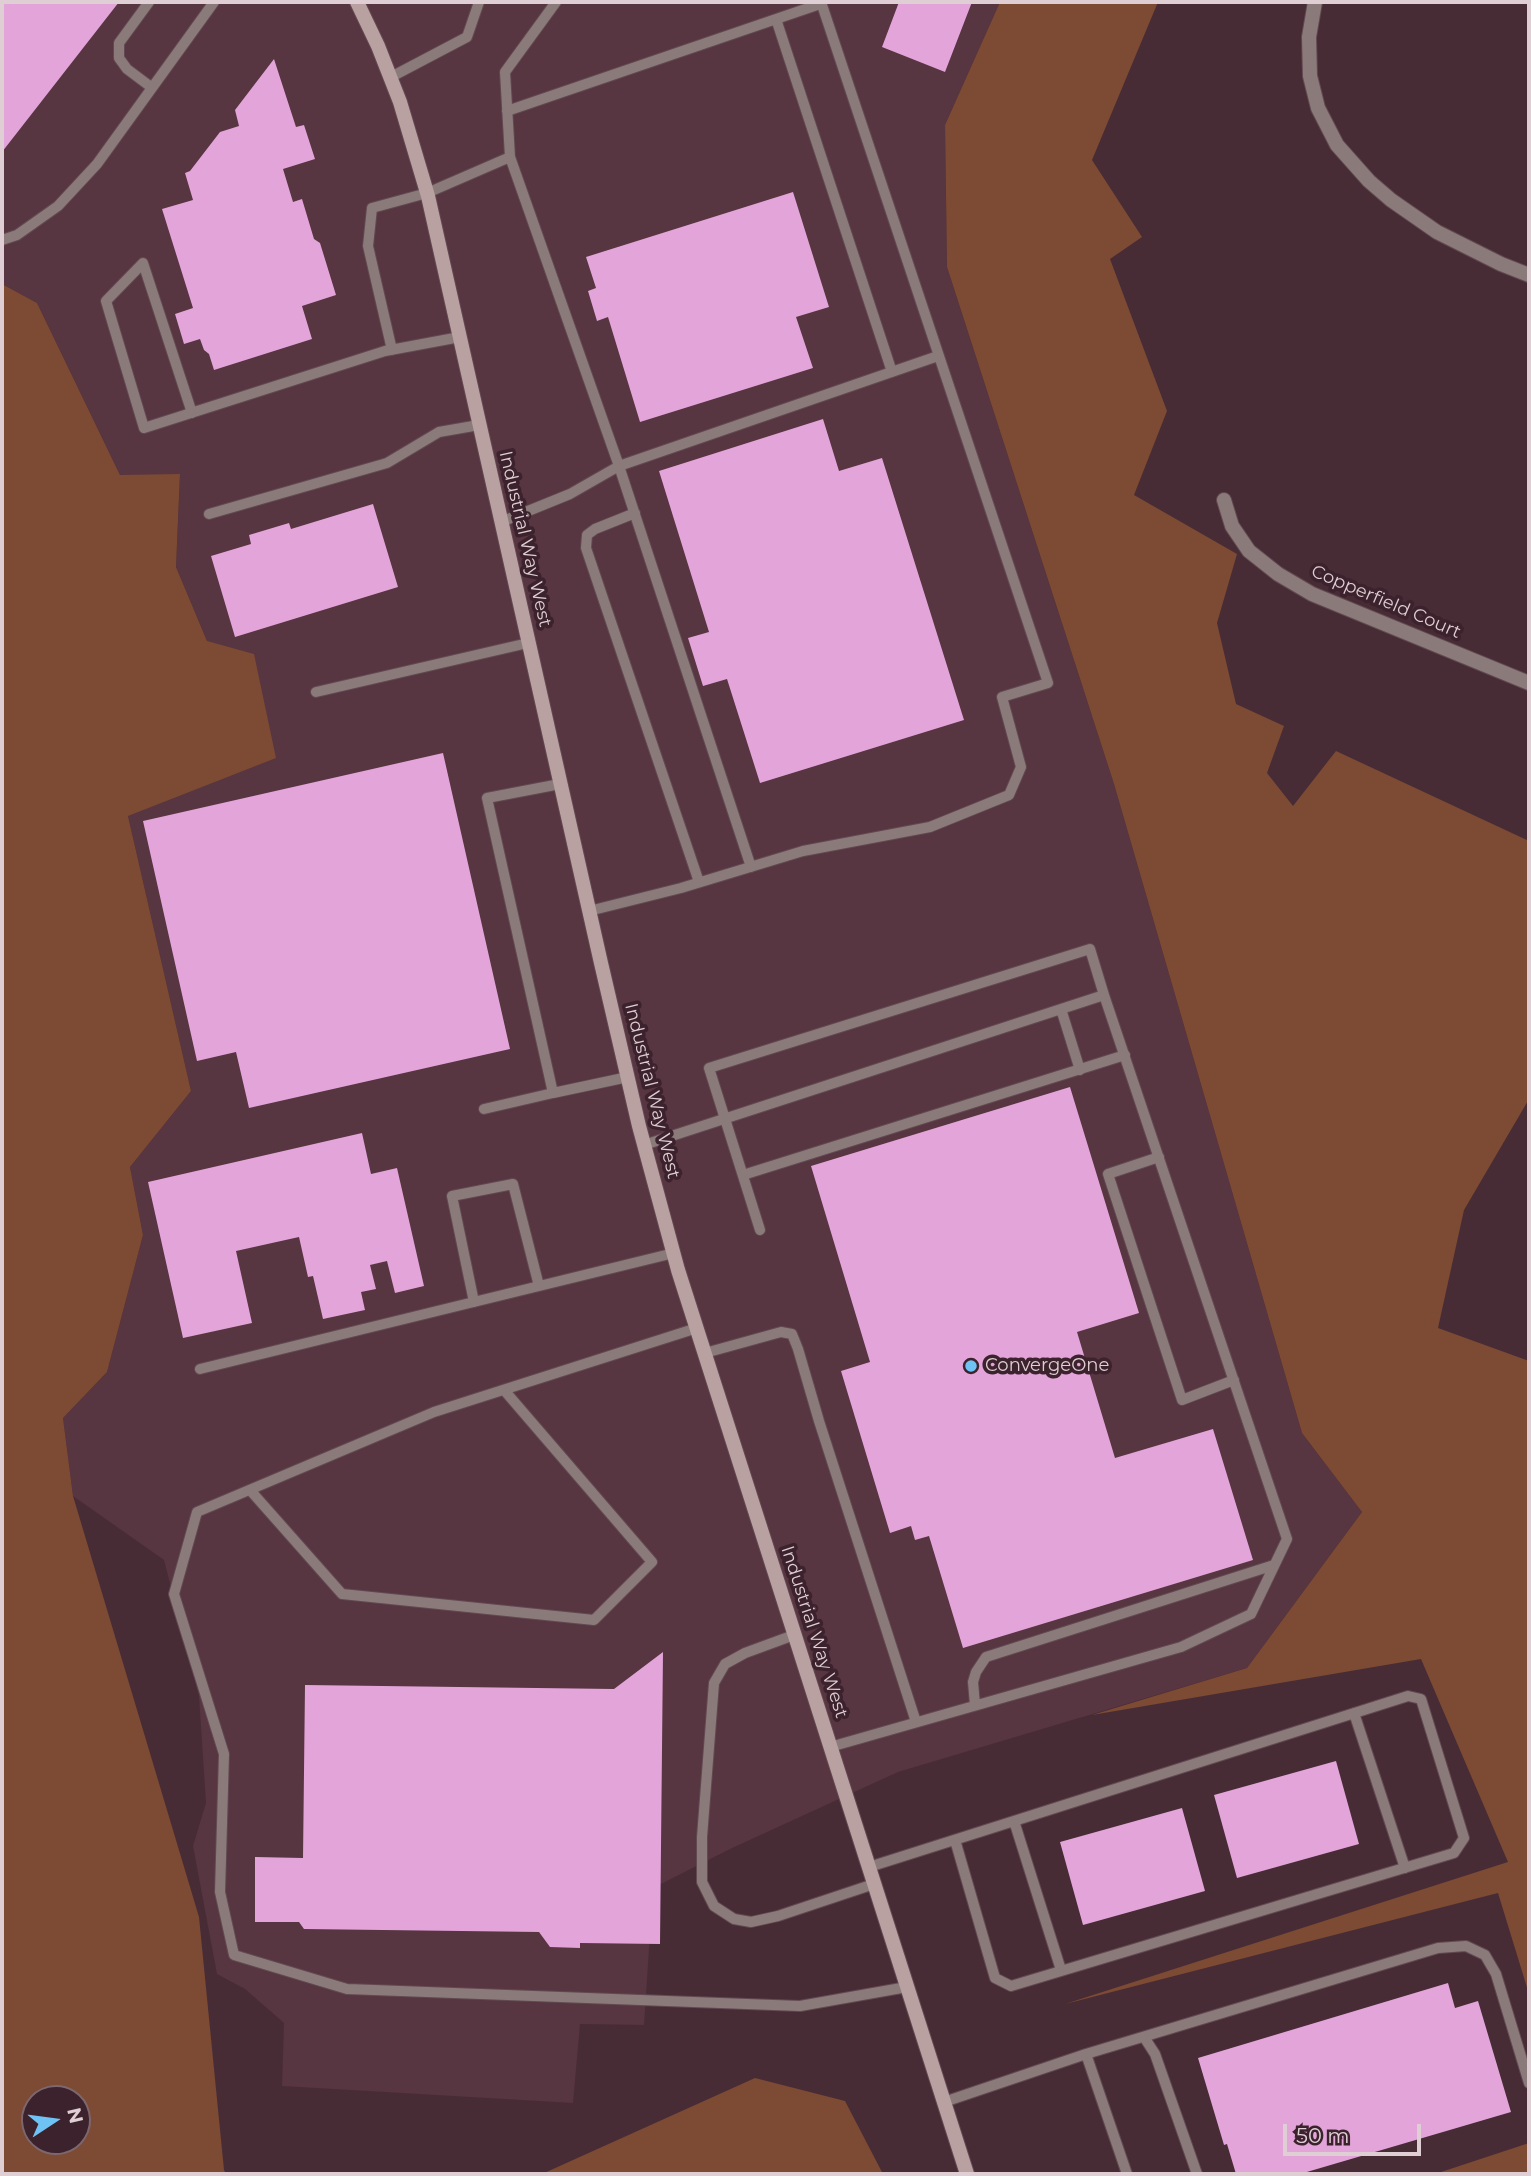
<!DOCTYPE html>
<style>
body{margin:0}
#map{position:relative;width:1531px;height:2176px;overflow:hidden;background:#472c36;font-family:Montserrat,sans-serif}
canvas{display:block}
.frame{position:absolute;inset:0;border:4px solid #dfced3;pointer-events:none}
.north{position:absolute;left:21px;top:2085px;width:70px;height:70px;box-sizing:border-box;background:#3c222c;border:2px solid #7d676f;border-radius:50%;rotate:77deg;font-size:19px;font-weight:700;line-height:28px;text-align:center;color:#dfced3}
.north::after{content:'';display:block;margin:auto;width:24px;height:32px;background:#6fc2f4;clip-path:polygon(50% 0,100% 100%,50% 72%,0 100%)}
.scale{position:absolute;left:1283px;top:2124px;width:138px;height:32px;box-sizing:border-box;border:4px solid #dfced3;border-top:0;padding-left:9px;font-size:21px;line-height:24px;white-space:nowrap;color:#dfced3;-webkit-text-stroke:5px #3c222c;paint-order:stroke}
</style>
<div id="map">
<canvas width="1531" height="2176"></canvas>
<div class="frame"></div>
<div class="north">N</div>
<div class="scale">50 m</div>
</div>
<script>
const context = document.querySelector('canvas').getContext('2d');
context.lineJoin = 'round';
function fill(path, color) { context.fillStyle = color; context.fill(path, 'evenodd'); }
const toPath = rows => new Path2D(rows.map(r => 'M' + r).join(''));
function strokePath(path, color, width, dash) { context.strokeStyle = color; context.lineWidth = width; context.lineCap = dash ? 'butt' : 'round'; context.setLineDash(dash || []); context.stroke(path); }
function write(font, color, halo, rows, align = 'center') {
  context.font = font + ' Montserrat,sans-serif'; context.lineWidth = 7; context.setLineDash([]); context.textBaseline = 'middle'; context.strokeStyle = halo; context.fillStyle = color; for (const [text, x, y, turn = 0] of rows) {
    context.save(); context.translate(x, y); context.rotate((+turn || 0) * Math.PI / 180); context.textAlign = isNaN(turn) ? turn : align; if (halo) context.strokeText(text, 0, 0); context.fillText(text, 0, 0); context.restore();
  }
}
fill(toPath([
 [2,2,1000,2,945,125,947,267,1114,784,1302,1433,1362,1512,1247,1668,898,1772,730,1849,653,1888,644,2025,580,2024,573,2103,282,2086,284,2023,245,1989,217,1974,193,1846,206,1803,199,1696,164,1560,73,1496,63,1418,107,1372,143,1235,130,1167,191,1091,128,816,207,641,176,567,180,475,120,475,37,303,2,284]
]), '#573541');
fill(toPath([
 [1000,2,1158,2,1092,160,1142,237,1110,259,1167,411,1134,495,1237,554,1217,623,1236,704,1284,726,1267,773,1293,806,1336,751,1529,841,1529,1099,1464,1210,1438,1328,1529,1361,1529,1994,1498,1893,1065,2004,1508,1862,1421,1659,1092,1715,1247,1668,1362,1512,1302,1433,1114,784,947,267,945,125],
 [2,284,37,303,120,475,180,474,176,567,207,641,254,654,276,758,128,816,191,1091,130,1167,143,1235,107,1372,63,1418,73,1496,199,1917,224,2170,226,2174,2,2174],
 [35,2099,77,2099,77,2141,35,2141],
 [755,2078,845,2101,883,2174,542,2174],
 [1529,2143,1529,2174,1435,2174]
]), '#7d4a33');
fill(toPath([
 [2,2,119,2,2,152],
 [899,2,972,2,945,72,882,47],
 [274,59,296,127,304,125,315,159,283,169,293,202,302,199,314,239,320,243,336,295,302,306,312,339,214,370,209,354,204,350,200,339,184,344,175,314,193,308,162,209,193,200,185,173,190,171,220,132,239,126,235,110],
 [793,192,829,307,796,317,813,368,640,422,608,317,597,321,588,291,596,288,586,257],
 [823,419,839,471,882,458,964,720,760,783,727,679,703,686,688,638,709,632,659,471],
 [373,504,398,587,235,637,211,556,251,544,249,535,289,523,291,529],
 [443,753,510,1049,249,1108,236,1052,197,1061,143,821],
 [1070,1087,1139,1313,1077,1332,1115,1458,1213,1429,1253,1560,963,1648,929,1536,915,1540,911,1526,890,1533,841,1371,870,1362,811,1166],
 [362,1133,371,1174,397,1168,424,1286,395,1293,387,1261,370,1265,376,1289,361,1292,365,1310,323,1319,313,1276,308,1277,299,1237,236,1251,252,1323,183,1338,148,1182],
 [663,1652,660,1944,580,1943,580,1948,550,1947,539,1932,304,1929,299,1922,255,1922,255,1857,303,1858,305,1685,614,1689],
 [1336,1761,1359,1844,1237,1878,1214,1795],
 [1182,1808,1205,1891,1083,1925,1060,1842],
 [1448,1983,1455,2008,1478,2001,1511,2112,1300,2174,1236,2174,1227,2144,1224,2145,1198,2058]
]), '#e3a4d9');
const lane = toPath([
 [149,2,119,43,119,58,127,69,151,87],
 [776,19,892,372],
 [391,77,467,37,479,2],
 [507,111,820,4,819,2],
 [510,157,619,466,751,867],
 [2,240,17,235,58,206,97,164,214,2],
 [392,350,368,246,372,208,427,193,510,157,505,72,556,2],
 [192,413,143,263,106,301,144,428,385,351,460,337],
 [635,513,595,529,587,535,586,548,699,882],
 [209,514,387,463,439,432,479,425],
 [501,522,570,494,619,466,938,356],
 [316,692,528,643],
 [560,784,487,798,553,1093,628,1077],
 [589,911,681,888,803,851,930,827,1009,795,1021,767,1002,697,1048,683,821,2],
 [1061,1009,1080,1070],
 [484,1109,553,1093],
 [644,1145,1104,995,1287,1539,1251,1614,1181,1647,830,1747],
 [1159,1157,1108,1174,1182,1400,1234,1380],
 [743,1175,1125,1055],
 [760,1230,709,1068,1090,949,1104,995],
 [474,1302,452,1196,513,1184,539,1286],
 [697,1328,434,1412,197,1512,174,1594,224,1754,220,1892,234,1955,347,1989,800,2006,907,1987],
 [705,1353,781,1332,792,1334,798,1349,819,1421,916,1722],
 [200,1369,674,1253],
 [250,1490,342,1594,594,1620,652,1562,504,1390],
 [794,1635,745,1653,725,1664,714,1683,702,1837,702,1882,714,1906,734,1919,751,1922,778,1916,874,1884],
 [975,1705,973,1682,976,1672,986,1657,1274,1565],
 [1354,1713,1405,1868],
 [1014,1821,1061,1970],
 [869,1867,1014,1821,1408,1696,1421,1699,1464,1838,1454,1853,1011,1986,995,1978,955,1840],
 [1144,2037,1155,2054,1197,2174],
 [1086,2054,1127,2174],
 [944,2102,1086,2054,1438,1948,1466,1946,1485,1955,1496,1974,1529,2083]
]);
const street = toPath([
 [1315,2,1309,37,1310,76,1318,108,1337,145,1369,181,1391,200,1437,232,1501,264,1529,275],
 [1224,500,1232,526,1249,551,1278,574,1312,594,1529,683]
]);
const secondary = toPath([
 [357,2,378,46,400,102,428,196,601,963,639,1126,678,1270,967,2174]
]);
strokePath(lane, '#624952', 12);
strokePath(street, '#624952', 16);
strokePath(secondary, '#624952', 16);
strokePath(lane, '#8a7b7a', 10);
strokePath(street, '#8a7b7a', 14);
strokePath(secondary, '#baa1a1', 14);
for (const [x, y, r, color] of [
 [971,1366,7,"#6fc2f4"]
]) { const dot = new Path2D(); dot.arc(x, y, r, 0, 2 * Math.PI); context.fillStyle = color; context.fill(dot); strokePath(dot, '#3c222c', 2.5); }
write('18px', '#dfced3', '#3c222c', [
 ["Industrial Way West",525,539,77],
 ["Copperfield Court",1386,602,23],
 ["Industrial Way West",652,1091,76],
 ["Industrial Way West",814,1632,72]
]);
write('18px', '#dfced3', '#3c222c', [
 ["ConvergeOne",985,1366]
], 'left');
</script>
